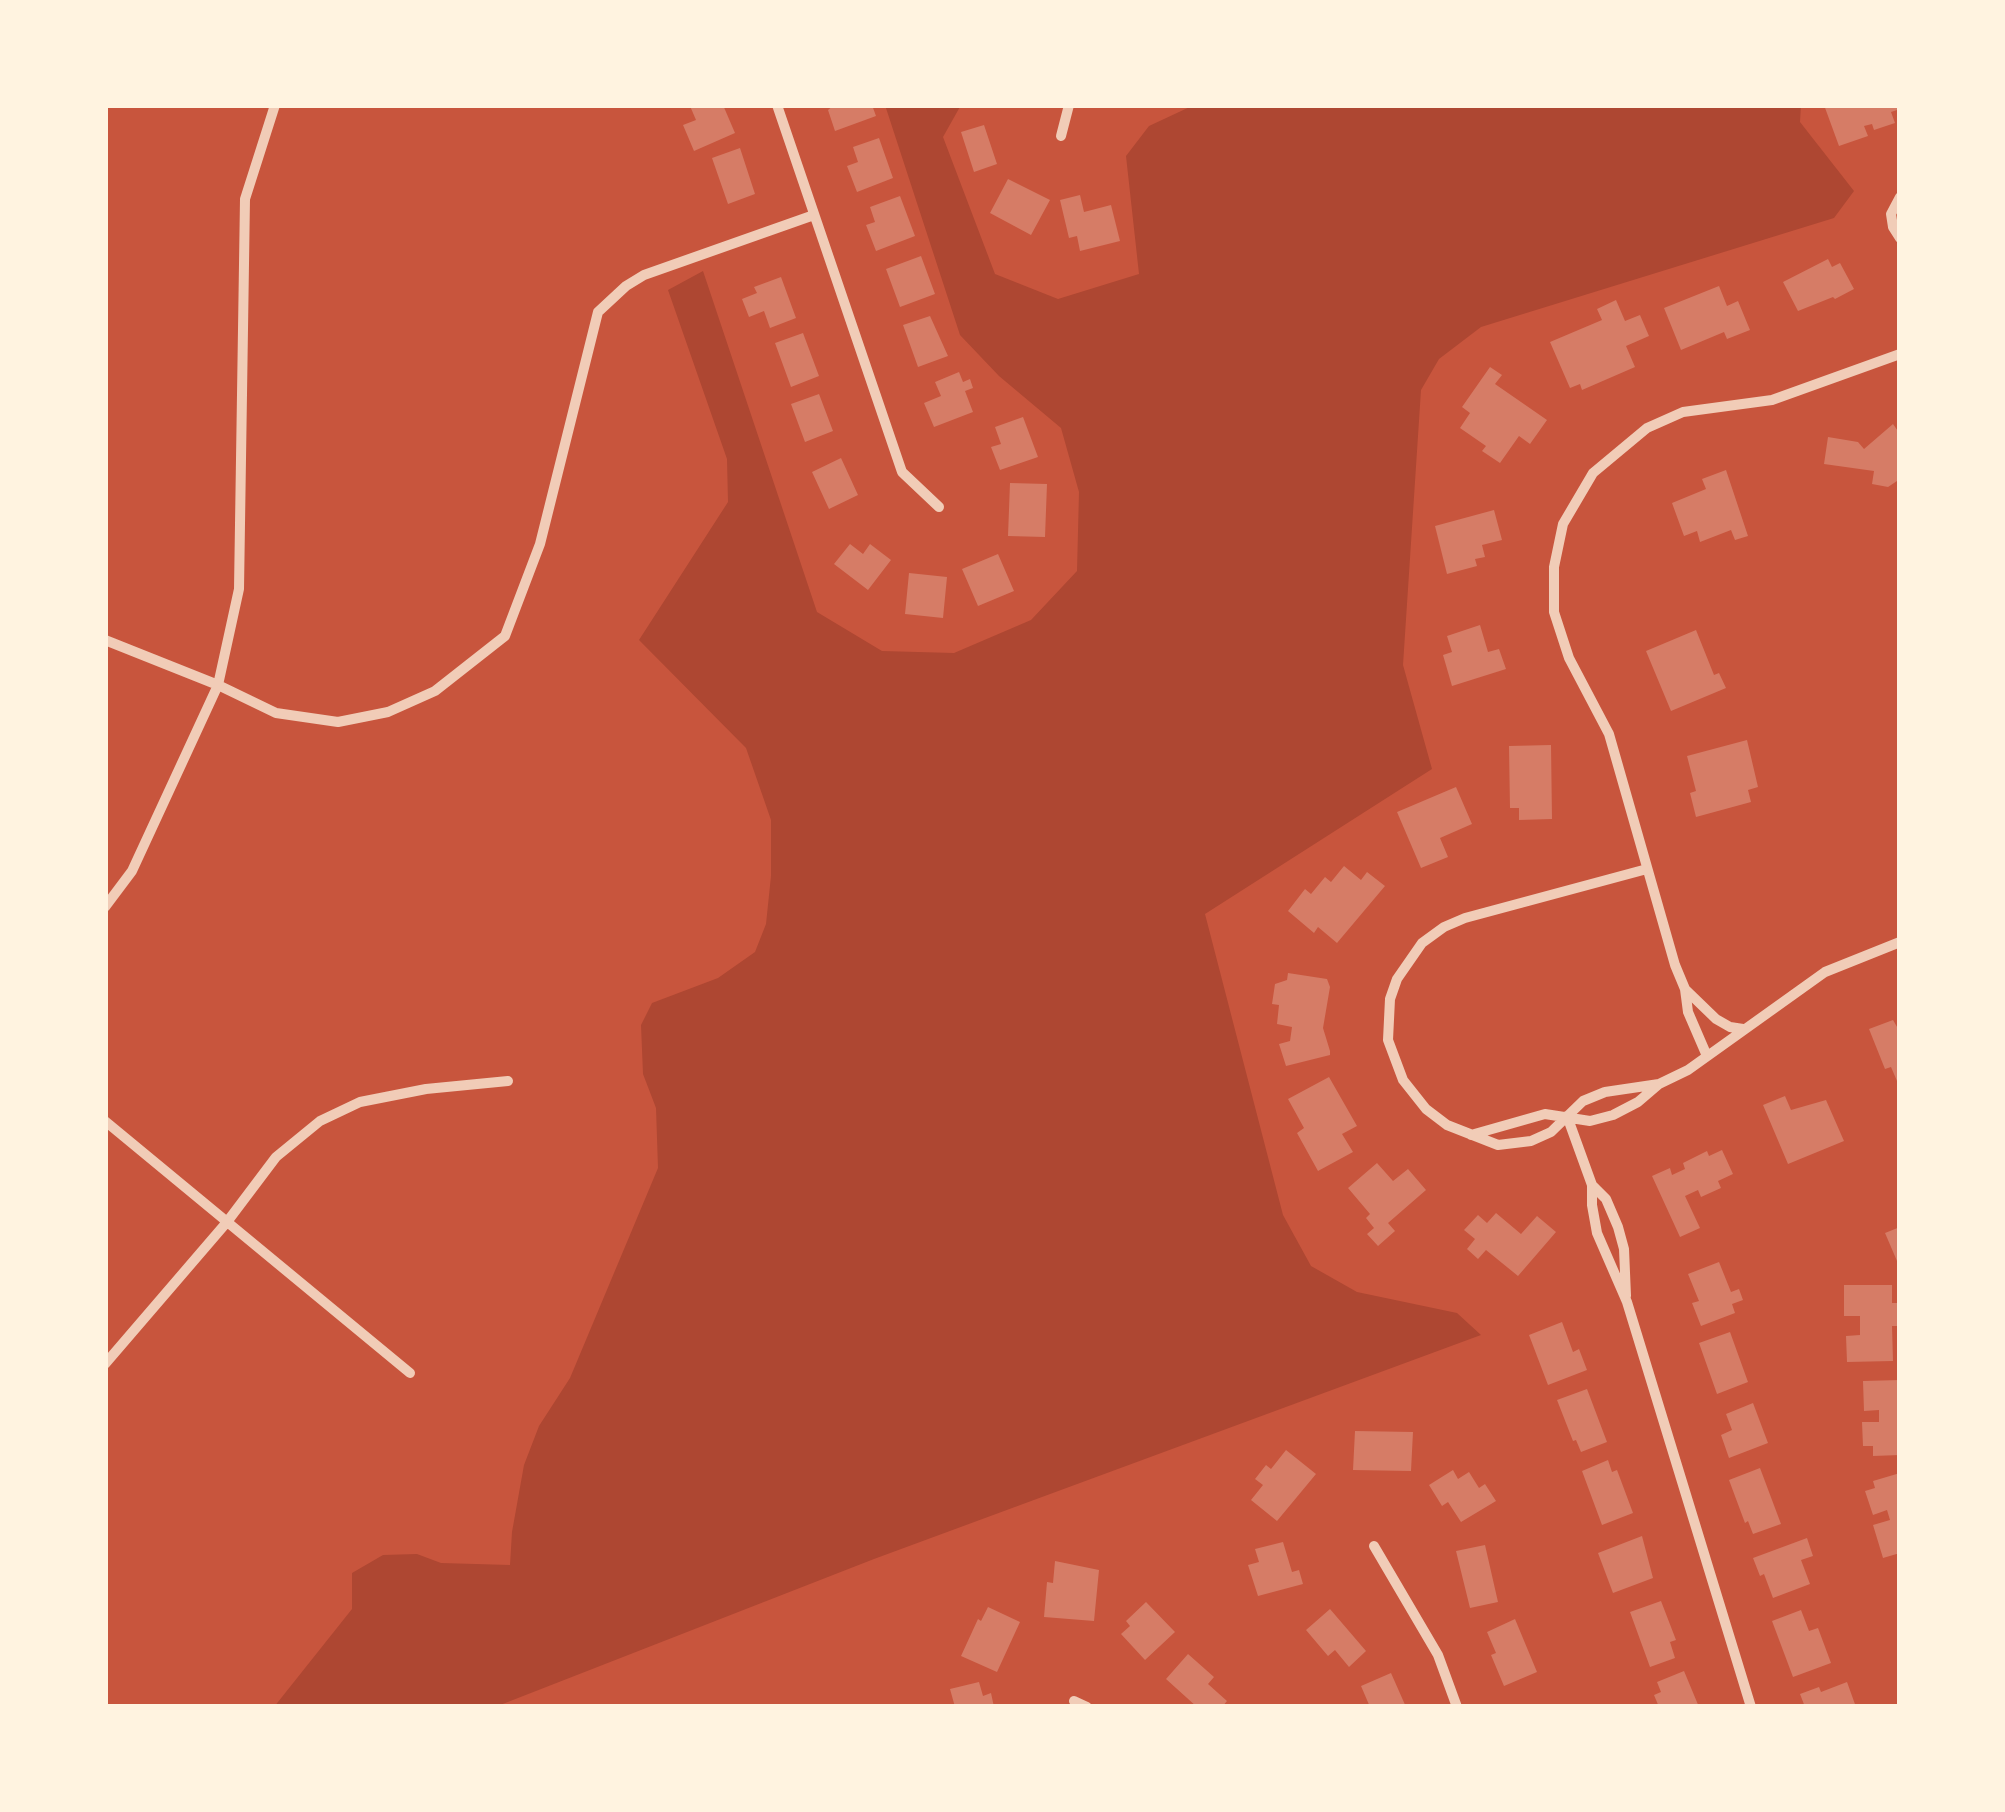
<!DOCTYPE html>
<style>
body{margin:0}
#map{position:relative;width:2005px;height:1812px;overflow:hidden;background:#c8553d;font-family:"Libre Baskerville",serif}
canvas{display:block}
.frame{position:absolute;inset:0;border:108px solid #fff3e0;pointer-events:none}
</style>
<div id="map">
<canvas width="2005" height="1812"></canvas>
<div class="frame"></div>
</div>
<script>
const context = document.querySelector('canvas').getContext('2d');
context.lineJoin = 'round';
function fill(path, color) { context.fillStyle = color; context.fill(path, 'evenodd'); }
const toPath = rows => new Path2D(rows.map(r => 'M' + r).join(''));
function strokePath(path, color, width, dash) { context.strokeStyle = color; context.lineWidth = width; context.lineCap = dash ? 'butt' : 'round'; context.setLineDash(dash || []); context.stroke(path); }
fill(toPath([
 [885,105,961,105,943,137,995,274,1058,299,1139,274,1126,156,1149,126,1194,105,1801,105,1800,122,1854,191,1834,218,1481,327,1439,359,1421,390,1403,665,1432,769,1205,914,1283,1215,1311,1266,1357,1292,1457,1313,1481,1335,874,1559,495,1707,274,1707,352,1609,352,1573,383,1555,417,1554,441,1563,510,1565,512,1532,524,1465,539,1426,570,1378,658,1168,656,1108,643,1074,641,1025,652,1003,718,978,755,952,766,924,771,876,771,820,746,748,639,640,728,502,727,459,668,290,703,271,817,612,882,651,954,653,1031,620,1077,571,1079,492,1061,428,999,376,960,335]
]), '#ae4732');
fill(toPath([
 [694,105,723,105,735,133,694,151,683,125,696,120,690,106],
 [834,105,872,105,876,116,835,131,828,110],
 [1824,105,1900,105,1900,109,1891,112,1895,123,1874,130,1872,124,1864,126,1868,136,1839,146],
 [984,125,997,164,974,172,961,132],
 [879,138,893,178,857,192,847,166,858,162,853,147],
 [740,148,755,194,728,204,712,158],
 [1008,179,1050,200,1031,235,990,213],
 [1080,195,1084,212,1111,205,1120,241,1080,251,1077,236,1069,238,1060,200],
 [900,196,915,236,876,251,866,225,875,222,870,207],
 [921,256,935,294,900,307,886,269],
 [1828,259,1832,267,1840,263,1854,289,1835,299,1833,297,1798,311,1783,282],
 [781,277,796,318,770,328,764,311,749,317,742,299,757,293,754,287],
 [1719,286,1727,306,1738,301,1750,330,1727,339,1724,332,1681,350,1664,308],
 [1616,300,1625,321,1640,315,1649,336,1626,346,1635,367,1582,390,1580,384,1570,388,1550,342,1602,320,1597,309],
 [930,316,948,356,918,367,903,325],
 [803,333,819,376,791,387,775,343],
 [1490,367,1502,375,1495,384,1547,420,1530,444,1519,436,1500,463,1482,451,1486,446,1460,428,1470,413,1462,407],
 [959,372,963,382,970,379,973,388,965,391,973,412,934,427,924,403,941,396,935,382],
 [819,394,833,431,805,442,791,404],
 [1023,417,1038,457,1000,470,991,447,1001,444,995,427],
 [1893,424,1900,434,1900,479,1888,487,1872,484,1874,471,1824,464,1828,437,1858,442,1864,449],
 [841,458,858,495,829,509,812,472],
 [1726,470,1748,536,1735,540,1731,530,1700,542,1697,531,1684,536,1672,503,1706,489,1702,479],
 [1010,483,1047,484,1045,537,1008,536],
 [1494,510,1502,540,1482,545,1485,557,1475,559,1477,566,1447,574,1435,526],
 [850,544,863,554,870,544,891,560,868,590,834,564],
 [998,554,1014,591,978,606,962,569],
 [909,573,947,577,943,618,905,614],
 [1480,625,1488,652,1499,649,1506,669,1452,686,1443,655,1452,652,1447,636],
 [1696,630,1714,675,1719,673,1726,688,1671,711,1646,651],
 [1747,740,1758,787,1748,790,1751,802,1696,817,1690,793,1696,791,1687,756],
 [1551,745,1552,819,1519,820,1519,808,1510,808,1509,746],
 [1456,787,1472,824,1440,838,1448,857,1421,868,1397,812],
 [1344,866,1361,880,1367,872,1385,886,1337,943,1318,927,1314,933,1288,911,1305,889,1311,894,1325,877,1331,882],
 [1288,973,1327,979,1330,987,1323,1028,1330,1051,1330,1055,1286,1066,1279,1044,1290,1041,1292,1027,1277,1024,1279,1005,1272,1004,1275,984,1287,980],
 [1893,1020,1900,1032,1900,1079,1897,1081,1891,1067,1885,1069,1869,1029],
 [1329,1077,1357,1126,1342,1134,1353,1152,1318,1171,1297,1133,1304,1128,1288,1099],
 [1785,1096,1791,1110,1826,1100,1844,1141,1788,1164,1763,1105],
 [1722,1150,1733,1174,1718,1181,1721,1188,1701,1197,1698,1190,1685,1196,1700,1228,1680,1237,1652,1176,1670,1168,1672,1175,1685,1169,1683,1163,1707,1151,1709,1156],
 [1377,1163,1393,1181,1408,1169,1426,1190,1388,1223,1395,1231,1378,1246,1367,1234,1374,1228,1366,1218,1370,1214,1348,1188],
 [1496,1213,1521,1234,1537,1216,1556,1232,1518,1276,1486,1250,1478,1259,1467,1249,1475,1239,1464,1230,1478,1215,1487,1223],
 [1900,1227,1900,1268,1885,1233],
 [1719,1262,1731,1292,1739,1289,1743,1300,1732,1304,1735,1313,1701,1326,1692,1303,1699,1301,1688,1274],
 [1844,1285,1892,1285,1892,1303,1900,1303,1900,1326,1892,1326,1893,1361,1847,1362,1846,1336,1860,1335,1860,1316,1844,1316],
 [1562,1322,1573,1352,1579,1349,1587,1370,1548,1385,1529,1335],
 [1730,1332,1748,1382,1717,1394,1699,1343],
 [1900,1380,1900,1455,1873,1456,1873,1446,1863,1446,1862,1422,1879,1422,1879,1410,1864,1411,1863,1381],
 [1587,1389,1607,1442,1581,1452,1576,1440,1573,1441,1557,1400],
 [1753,1403,1768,1443,1729,1458,1721,1435,1732,1430,1726,1414],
 [1355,1431,1413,1432,1411,1471,1353,1470],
 [1286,1450,1316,1474,1277,1521,1251,1500,1263,1485,1255,1479,1266,1465,1271,1469],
 [1608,1460,1612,1472,1617,1470,1633,1513,1602,1525,1582,1471],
 [1760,1468,1781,1524,1753,1534,1748,1521,1745,1523,1729,1480],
 [1453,1470,1458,1479,1469,1472,1479,1488,1485,1484,1496,1501,1461,1522,1448,1502,1442,1506,1429,1485],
 [1900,1473,1900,1553,1883,1558,1873,1525,1890,1520,1887,1510,1873,1515,1865,1491,1875,1488,1873,1481],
 [1642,1536,1653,1578,1613,1593,1598,1553],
 [1807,1538,1813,1556,1801,1560,1810,1584,1773,1598,1764,1574,1760,1576,1753,1558],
 [1283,1542,1292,1572,1299,1570,1303,1584,1258,1596,1248,1565,1259,1562,1255,1549],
 [1485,1545,1498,1602,1470,1608,1456,1551],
 [1055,1561,1099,1570,1094,1621,1044,1617,1047,1582,1053,1583],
 [1661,1601,1676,1640,1670,1642,1675,1658,1650,1667,1630,1612],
 [1146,1602,1175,1632,1145,1660,1121,1634,1130,1626,1126,1621],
 [988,1607,1020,1622,997,1672,961,1656,978,1619,981,1621],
 [1330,1609,1366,1651,1349,1667,1335,1650,1328,1656,1306,1630],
 [1801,1610,1809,1631,1818,1628,1831,1663,1793,1677,1772,1621],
 [1515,1619,1537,1672,1504,1686,1491,1655,1496,1653,1487,1632],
 [1188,1654,1214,1677,1208,1684,1227,1701,1222,1707,1197,1707,1166,1679],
 [1684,1671,1699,1707,1659,1707,1654,1695,1661,1692,1657,1682],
 [1391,1673,1406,1707,1370,1707,1361,1686],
 [979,1682,983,1696,991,1693,994,1707,955,1707,950,1689],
 [1847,1682,1856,1707,1805,1707,1800,1694,1819,1687,1821,1692]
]), '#d67c66');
strokePath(toPath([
 [777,105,902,472,939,507],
 [1061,136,1069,105],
 [1900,197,1891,214,1893,227,1900,238],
 [105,640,218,685,276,713,338,722,388,712,435,691,505,636,540,544,598,312,626,286,644,275,814,215],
 [1647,869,1465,918,1444,927,1422,943,1397,979,1390,999,1388,1040,1403,1080,1426,1109,1447,1125,1498,1145,1531,1141,1551,1132,1583,1101,1605,1092,1659,1084],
 [105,907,132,871,218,685,239,589,245,199,275,105],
 [1686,990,1716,1019,1730,1027,1743,1029],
 [1707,1056,1688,1012,1685,989,1675,965,1609,734,1569,658,1554,612,1554,567,1563,524,1593,473,1647,428,1683,412,1772,400,1900,354],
 [1567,1116,1592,1185,1592,1205,1597,1233,1627,1302,1751,1707],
 [105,1121,410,1373],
 [1471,1135,1545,1114,1590,1121,1613,1115,1638,1102,1659,1084,1688,1070,1825,972,1900,942],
 [1592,1185,1606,1199,1618,1227,1624,1249,1626,1296],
 [105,1364,227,1222,276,1157,320,1121,360,1102,426,1089,508,1081],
 [1374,1546,1438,1655,1457,1707],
 [1074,1701,1087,1707]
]), '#f1ccb7', 10);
</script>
